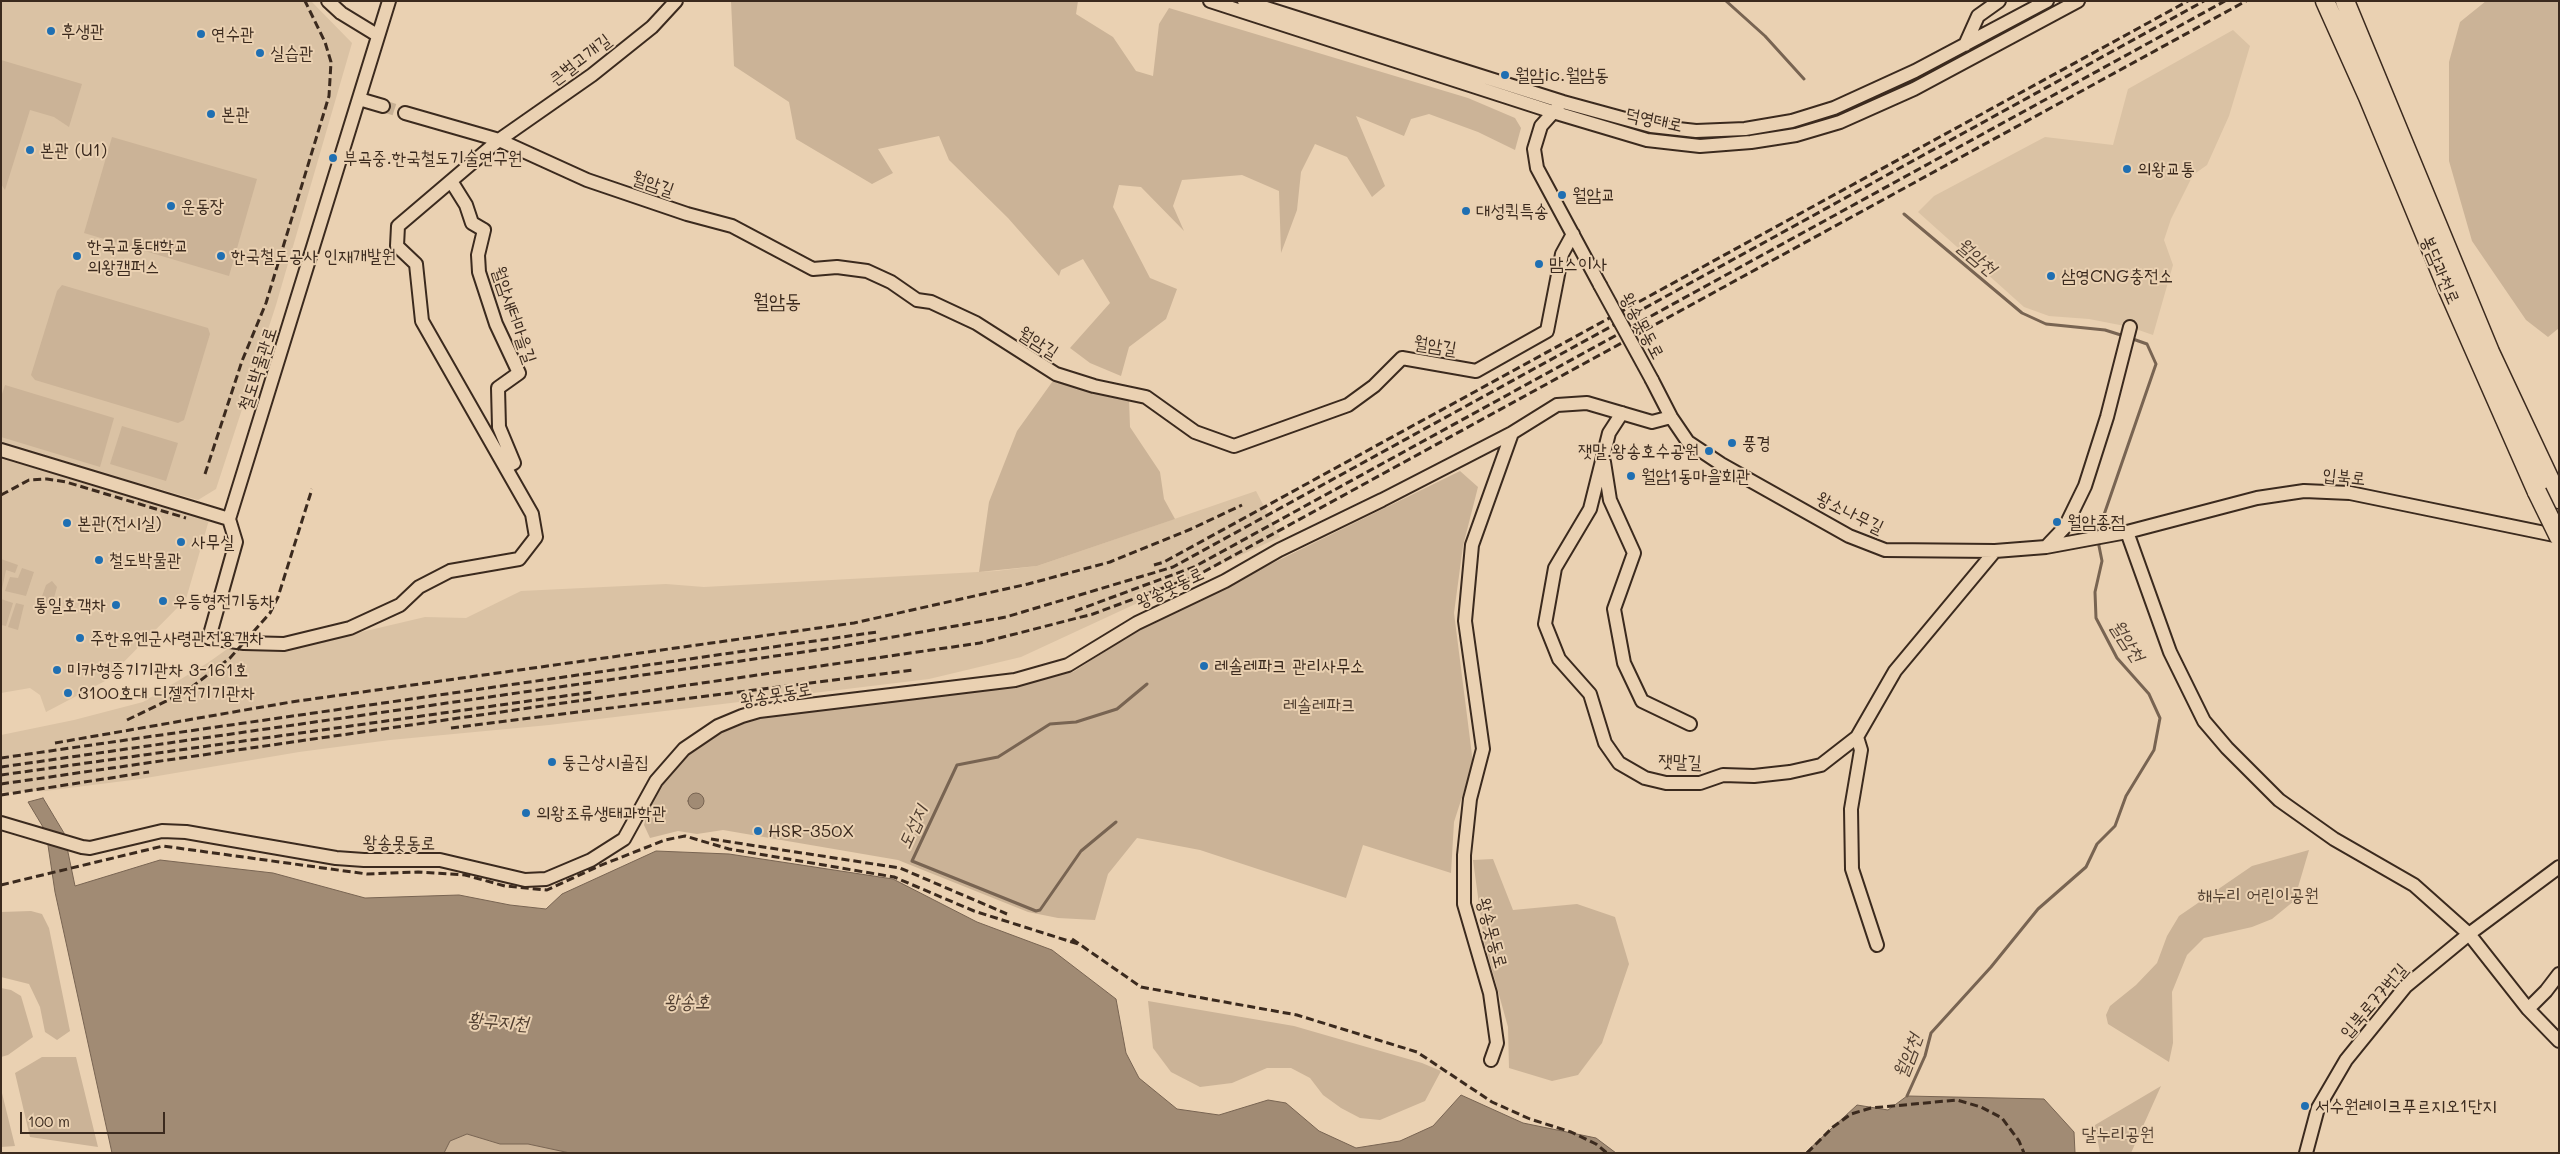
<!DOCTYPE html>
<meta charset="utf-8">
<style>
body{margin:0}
#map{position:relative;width:2560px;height:1154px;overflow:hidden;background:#ead1b2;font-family:Mali,sans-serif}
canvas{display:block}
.frame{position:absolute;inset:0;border:2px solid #3b2a1e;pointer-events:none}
.scale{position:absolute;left:20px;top:1112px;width:145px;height:22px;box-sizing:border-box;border:2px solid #3b2a1e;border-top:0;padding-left:6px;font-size:15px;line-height:18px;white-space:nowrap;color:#3b2a1e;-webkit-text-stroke:4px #ead1b2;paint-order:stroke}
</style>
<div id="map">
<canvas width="2560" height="1154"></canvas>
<div class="frame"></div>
<div class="scale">100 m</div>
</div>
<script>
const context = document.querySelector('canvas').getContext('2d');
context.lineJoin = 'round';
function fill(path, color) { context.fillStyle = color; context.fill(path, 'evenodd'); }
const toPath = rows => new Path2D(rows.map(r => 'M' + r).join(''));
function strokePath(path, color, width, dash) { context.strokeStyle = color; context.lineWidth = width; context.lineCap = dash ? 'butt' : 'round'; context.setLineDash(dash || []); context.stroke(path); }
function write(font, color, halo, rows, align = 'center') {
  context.font = font + ' Mali,"Poor Story",sans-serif'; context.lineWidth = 4; context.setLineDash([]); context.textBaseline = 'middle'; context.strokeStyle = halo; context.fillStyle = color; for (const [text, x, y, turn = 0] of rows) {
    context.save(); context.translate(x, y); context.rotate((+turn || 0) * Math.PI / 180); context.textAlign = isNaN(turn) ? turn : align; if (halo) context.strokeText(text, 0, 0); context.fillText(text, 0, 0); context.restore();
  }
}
fill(toPath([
 [1,1,311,1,352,43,276,305,216,489,198,500,1,444],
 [2233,30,2250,46,2229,116,2207,165,2193,175,2171,219,2164,240,2173,265,2153,335,2130,327,2089,319,2049,316,2024,307,1918,212,1934,196,2045,137,2113,145,2128,89],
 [1,457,209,520,186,599,105,681,46,712,40,695,30,688,1,693],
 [1256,491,1280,537,1021,657,929,679,549,725,390,740,299,752,140,779,45,791,1,792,1,735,74,720,143,702,209,662,230,647,285,650,425,617,466,618,521,591,666,584,704,587,996,571,1037,566]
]), '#dac2a4');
fill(toPath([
 [731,1,1078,1,1076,14,1113,37,1136,71,1153,76,1159,24,1169,8,1468,98,1515,118,1521,128,1515,150,1478,132,1429,114,1411,119,1404,136,1356,116,1385,186,1372,197,1347,157,1315,144,1301,172,1297,210,1281,253,1279,191,1242,175,1182,180,1173,206,1184,231,1141,187,1119,185,1113,207,1150,278,1177,289,1166,319,1129,347,1121,376,1090,363,1070,348,1110,303,1083,259,1061,270,1059,276,1008,218,949,160,939,136,878,149,893,173,872,184,796,139,789,102,734,66],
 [2486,1,2559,1,2559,328,2548,337,2526,320,2472,241,2449,161,2449,62,2460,22],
 [1,60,82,84,69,127,54,117,30,110,5,190,1,184],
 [112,137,257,179,229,276,84,233],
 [62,285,208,328,210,334,184,420,178,423,35,380,31,375,57,291],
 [1055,378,1129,399,1130,427,1160,472,1164,499,1175,519,1037,566,979,572,989,502,1017,431],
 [5,385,114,418,100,467,1,437,1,397],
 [122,426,178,443,166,481,110,464],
 [1460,471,1478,487,1463,546,1454,613,1473,763,1454,822,1451,873,1363,845,1346,898,1200,850,1137,838,1108,874,1095,920,1058,918,1028,912,898,860,723,830,697,834,678,831,650,838,644,825,650,803,663,780,686,755,724,727,760,716,1018,684,1073,672,1143,627],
 [1,559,18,565,15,573,6,570,2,589],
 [22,568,34,572,26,596,5,591,10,577,18,578],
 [52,581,57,587,52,605,40,602,46,585],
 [1,599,13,603,6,626,1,625],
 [16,603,24,605,18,630,8,627],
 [2309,850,2294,901,2272,919,2252,927,2204,938,2187,955,2172,992,2173,1043,2169,1062,2108,1024,2106,1015,2110,1006,2136,985,2157,963,2167,936,2179,916,2252,866],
 [1493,859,1513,910,1577,904,1615,917,1629,964,1602,1043,1578,1075,1552,1081,1509,1068,1508,1027,1484,941,1473,860],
 [31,911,42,914,49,928,70,1031,57,1040,45,1032,40,1007,29,984,1,977,1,912],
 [1,988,11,990,21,996,33,1037,8,1055,1,1057],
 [1148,1001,1294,1026,1422,1063,1441,1071,1425,1101,1380,1120,1360,1118,1341,1108,1323,1095,1310,1078,1291,1068,1267,1068,1232,1083,1200,1087,1171,1072,1153,1048],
 [42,1057,76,1057,98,1147,30,1137,15,1073],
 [2161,1086,2131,1153,2100,1153,2095,1125],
 [1,1089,15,1146,1,1147],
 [467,1134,500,1144,528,1144,570,1153,444,1153,450,1141]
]), '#cbb397');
const water = toPath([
 '688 801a8 8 0 1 1 16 0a8 8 0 1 1-16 0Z',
 [43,798,64,833,75,886,160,860,273,873,365,898,459,895,510,905,546,909,562,894,656,851,729,854,893,879,977,922,1052,950,1116,999,1126,1053,1139,1078,1177,1109,1219,1115,1268,1100,1286,1103,1319,1131,1356,1148,1400,1141,1433,1126,1461,1095,1523,1123,1596,1138,1616,1153,570,1153,528,1144,500,1144,467,1134,450,1141,444,1153,112,1153,55,892,46,832,28,802,43,798],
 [1907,1096,2044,1099,2074,1132,2075,1153,1805,1153,1857,1105,1888,1110,1907,1096]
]);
fill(water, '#a18b74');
strokePath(water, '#786452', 1);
strokePath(toPath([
 [1726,1,1765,36,1804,79],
 [1904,214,2022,313,2046,324,2105,330,2124,336],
 [2097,535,2156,364,2147,344,2130,338],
 [1116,822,1081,851,1040,910,1036,911,912,861,957,765,998,757,1050,724,1076,722,1117,709,1147,684],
 [1907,1096,1925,1056,1931,1033,1991,967,2038,909,2086,867,2097,844,2115,826,2126,796,2154,750,2160,718,2149,694,2117,658,2096,618,2095,592,2102,561,2098,541]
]), '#786452', 3);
strokePath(toPath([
 [383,106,405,113]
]), '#c7b094', 12, [12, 6]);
const minor = toPath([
 [328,1,341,13,377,35],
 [1210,1,1553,112,1647,140,1700,146,1751,142,1796,135,1840,122,1914,89,2078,1],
 [1244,1,1563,102,1651,126,1696,131,1745,129,1792,121,1834,108,1915,71,2047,1],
 [1965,45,1978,16,1999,1],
 [359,99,383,106],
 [1558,107,1541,126,1534,149,1537,168,1600,285],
 [405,113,499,140,587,180,687,214,732,226,813,269,837,267,867,271,891,282,917,300,931,302,976,323,1056,374,1094,386,1146,397,1195,432,1234,446,1348,405,1374,386,1402,358,1476,371,1547,331,1562,254,1573,234],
 [451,181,466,205,472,223,484,230,478,255,479,272,496,324,519,373,498,388,499,427,514,463,506,467],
 [1652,380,1671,417,1688,442,1721,464,1849,536,1885,550,1995,551,2046,547,2127,532,2257,498,2304,491,2350,493,2559,536],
 [1622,413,1609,433,1590,509,1555,568,1545,624,1559,659,1590,694,1605,743,1619,763,1645,778,1666,783,1700,783,1723,775,1754,776,1790,772,1821,765,1857,737,1895,671,1995,551],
 [1,450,229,519],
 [1604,462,1610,500,1634,553,1614,609,1624,663,1642,701,1690,724],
 [229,519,236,542,209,638,244,643,284,644,350,628,400,605,419,587,450,571,519,559,536,537,532,514,422,321,416,264,397,246,398,226,499,140,592,75,652,27,676,1],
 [229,519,389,1],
 [2127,532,2170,652,2204,721,2227,748,2279,800,2334,839,2414,885,2469,934,2528,1009,2559,1041],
 [2046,547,2065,527,2085,486,2107,417,2130,327],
 [1857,737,1861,750,1851,809,1852,869,1877,945],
 [1,823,82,847,90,848,162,831,186,832,336,858,364,860,440,860,525,880,546,879,591,860,624,839,656,781,684,749,718,726,742,716,759,711,1015,680,1068,665,1137,623,1225,581,1279,550,1382,500,1512,433,1557,405,1587,403,1652,422,1671,417],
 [2528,1009,2546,991,2559,974],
 [1491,1060,1497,1043,1490,993,1464,904,1464,855,1470,799,1483,749,1465,621,1472,545,1512,433],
 [2306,1153,2318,1108,2346,1060,2406,986,2469,934,2559,867]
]);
const highway = toPath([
 [2325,1,2368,97,2448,290,2537,492],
 [2345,1,2490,352,2559,499]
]);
strokePath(minor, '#3b2a1e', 16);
strokePath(highway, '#3b2a1e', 21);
strokePath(minor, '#ead1b2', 12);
strokePath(highway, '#ead1b2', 18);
strokePath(toPath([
 [205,474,242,361,266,303,329,96,331,62,325,42,305,1],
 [1,495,29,480,47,479,66,482,186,518],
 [1154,565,1164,562,2188,1],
 [1075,611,1194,567,2225,1],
 [127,720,185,692,230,658,270,613,278,597,312,489],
 [451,728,914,670],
 [55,743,291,702,854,623,1028,584,1110,562,1191,529,1242,505],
 [1,758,877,632],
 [1,767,831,648,1006,617,1173,567,2204,1],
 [1,775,593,692],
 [1,784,980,643,1093,614,1198,575,2246,1],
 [1,795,149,772],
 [711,839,900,868,1007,914],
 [1,885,163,846,367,874,418,872,465,875,505,886,547,890,599,866,665,840,685,836,729,849,894,877,974,911,1078,944],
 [1072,939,1141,987,1297,1015,1417,1052,1492,1102,1530,1119,1571,1132,1596,1144,1607,1153],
 [1807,1153,1833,1127,1851,1114,1871,1108,1957,1100,1981,1107,2002,1118,2019,1141,2024,1153]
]), '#3b2a1e', 3, [8, 4]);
const minorBridge = toPath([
 [1600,285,1652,380]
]);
const highwayBridge = toPath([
 [2537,492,2559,537]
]);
strokePath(minorBridge, '#3b2a1e', 16, []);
strokePath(highwayBridge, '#3b2a1e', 21, []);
strokePath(minorBridge, '#ead1b2', 12);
strokePath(highwayBridge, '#ead1b2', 18);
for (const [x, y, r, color] of [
 [51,31,5,"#1f6fb2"],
 [201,34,5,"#1f6fb2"],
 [260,53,5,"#1f6fb2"],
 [1505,75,5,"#1f6fb2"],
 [211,114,5,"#1f6fb2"],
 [30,150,5,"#1f6fb2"],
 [333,158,5,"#1f6fb2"],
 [2127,169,5,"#1f6fb2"],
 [1562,195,5,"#1f6fb2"],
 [171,206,5,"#1f6fb2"],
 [1466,211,5,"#1f6fb2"],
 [77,256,5,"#1f6fb2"],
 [221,256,5,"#1f6fb2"],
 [1539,264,5,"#1f6fb2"],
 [2051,276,5,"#1f6fb2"],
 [1732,443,5,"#1f6fb2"],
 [1709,451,5,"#1f6fb2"],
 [1631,476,5,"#1f6fb2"],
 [2057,522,5,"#1f6fb2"],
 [67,523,5,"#1f6fb2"],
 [181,542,5,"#1f6fb2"],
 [99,560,5,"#1f6fb2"],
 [163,601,5,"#1f6fb2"],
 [116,605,5,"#1f6fb2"],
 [80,638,5,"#1f6fb2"],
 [1204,666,5,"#1f6fb2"],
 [57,670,5,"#1f6fb2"],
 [68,693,5,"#1f6fb2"],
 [552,762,5,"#1f6fb2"],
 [526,813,5,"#1f6fb2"],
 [758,831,5,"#1f6fb2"],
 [2305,1106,5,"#1f6fb2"]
]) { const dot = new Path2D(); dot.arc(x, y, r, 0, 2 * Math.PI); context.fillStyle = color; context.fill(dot); strokePath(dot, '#ead1b2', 2); }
write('18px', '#3b2a1e', '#ead1b2', [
 ["후생관",61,31],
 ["연수관",211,34],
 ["실습관",270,53],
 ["월암ic.월암동",1515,75],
 ["본관",221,114],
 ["본관 (U1)",40,150],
 ["부곡중.한국철도기술연구원",343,158],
 ["의왕교통",2137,169],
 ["월암교",1572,195],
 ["운동장",181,206],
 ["대성퀵특송",1476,211],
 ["한국교통대학교",87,246],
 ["의왕캠퍼스",87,267],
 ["한국철도공사 인재개발원",231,256],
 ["맘스이사",1549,264],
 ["삼영CNG충전소",2061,276],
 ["풍경",1742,443],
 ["잿말.왕송호수공원",1699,451,"right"],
 ["월암1동마을회관",1641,476],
 ["월암종점",2067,522],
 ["본관(전시실)",77,523],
 ["사무실",191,542],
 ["철도박물관",109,560],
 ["우등형전기동차",173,601],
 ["통일호객차",106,605,"right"],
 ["주한유엔군사령관전용객차",90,638],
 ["레솔레파크 관리사무소",1214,666],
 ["미카형증기기관차 3-161호",67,670],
 ["3100호대 디젤전기기관차",78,693],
 ["둥근상시골집",562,762],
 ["의왕조류생태과학관",536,813],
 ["HSR-350X",768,831],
 ["서수원레이크푸르지오1단지",2315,1106]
], 'left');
write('18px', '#3b2a1e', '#ead1b2', [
 ["큰벌고개길",580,60,-37],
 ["덕영대로",1654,120,12],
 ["월암길",653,184,19],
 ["봉담과천로",2440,270,67],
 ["월암새터마을길",514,315,71],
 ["왕송못동로",1642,326,62],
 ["월암길",1038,343,32],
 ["월암길",1435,346,9],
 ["철도박물관로",258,369,-72],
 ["입북로",2344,477,6],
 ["왕소나무길",1850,513,26],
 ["왕송못동로",1170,588,-25],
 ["왕송못동로",776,695,-10],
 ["잿말길",1680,762,2],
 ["왕송못동로",399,843,1],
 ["왕송못동로",1492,933,75],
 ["입북로77번길",2374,1001,-49]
]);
write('18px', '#513f30', '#ead1b2', [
 ["레솔레파크",1319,705],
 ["해누리 어린이공원",2258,895],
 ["달누리공원",2118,1134]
]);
write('italic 19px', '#4f3d2f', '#ead1b2', [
 ["월암천",1976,257,40],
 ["월암천",2127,641,57],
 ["도섭지",913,827,-66],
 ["왕송호",687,1002],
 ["황구지천",498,1022,4],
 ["월암천",1908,1056,-69]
]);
write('20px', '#3b2a1e', '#ead1b2', [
 ["월암동",777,302]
]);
</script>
